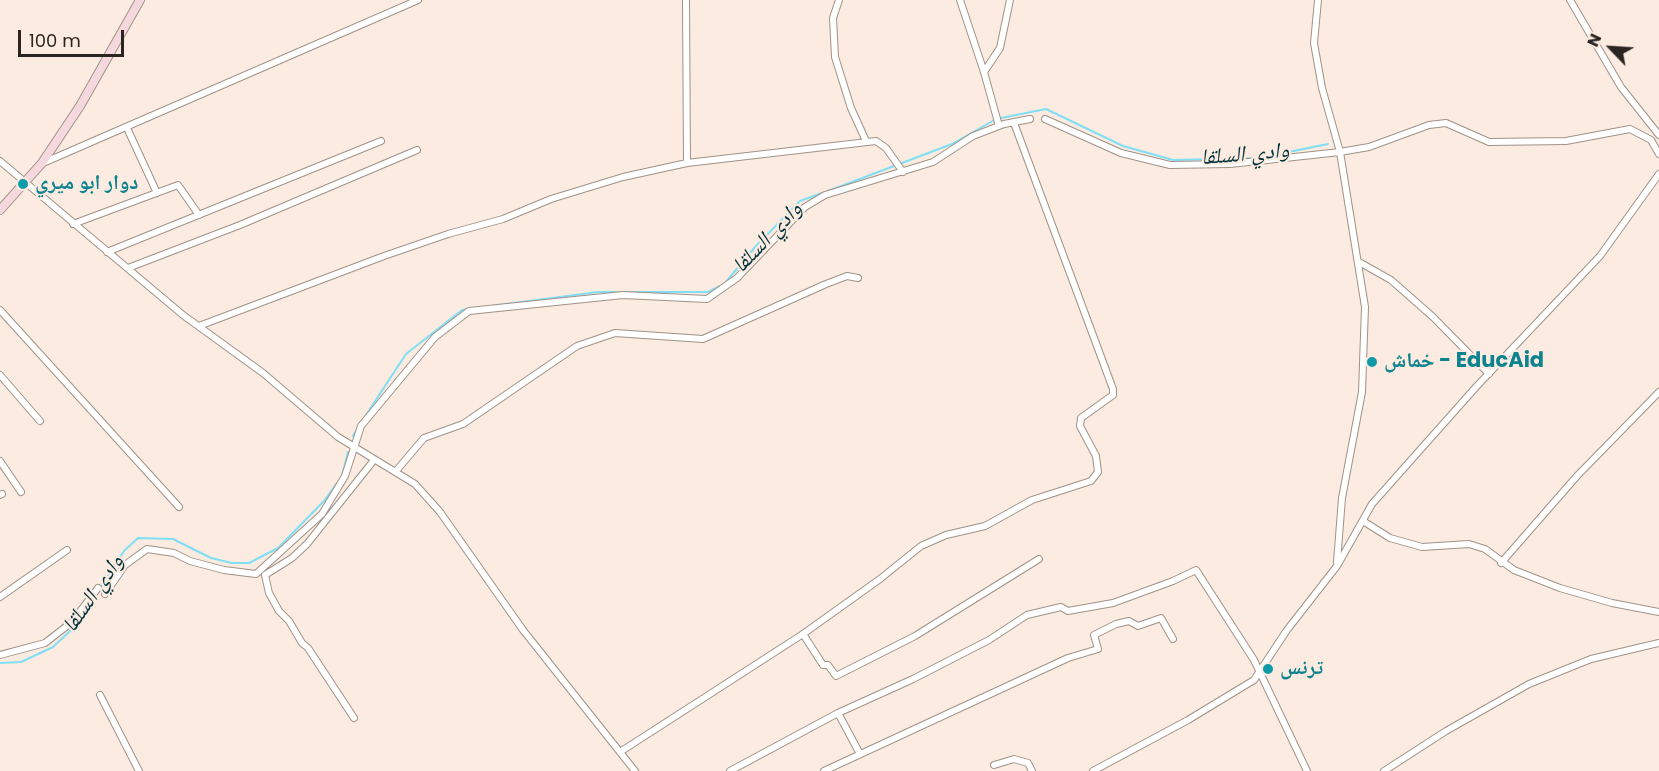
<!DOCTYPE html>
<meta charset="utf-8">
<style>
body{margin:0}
#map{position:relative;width:1659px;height:771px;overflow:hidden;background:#fbebe0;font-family:Poppins,sans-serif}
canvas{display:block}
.north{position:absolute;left:1581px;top:18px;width:60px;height:60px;-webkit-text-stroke:4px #fbebe0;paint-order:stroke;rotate:295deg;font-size:16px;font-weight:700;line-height:24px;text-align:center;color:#2a2520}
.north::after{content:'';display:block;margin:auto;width:21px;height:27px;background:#2a2520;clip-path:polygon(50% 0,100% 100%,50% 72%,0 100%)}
.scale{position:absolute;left:18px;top:30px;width:106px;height:27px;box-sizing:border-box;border:3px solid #2a2520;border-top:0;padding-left:8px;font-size:18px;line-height:21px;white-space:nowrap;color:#2a2520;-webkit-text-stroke:4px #fbebe0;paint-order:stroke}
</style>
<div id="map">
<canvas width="1659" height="771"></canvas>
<div class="north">N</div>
<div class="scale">100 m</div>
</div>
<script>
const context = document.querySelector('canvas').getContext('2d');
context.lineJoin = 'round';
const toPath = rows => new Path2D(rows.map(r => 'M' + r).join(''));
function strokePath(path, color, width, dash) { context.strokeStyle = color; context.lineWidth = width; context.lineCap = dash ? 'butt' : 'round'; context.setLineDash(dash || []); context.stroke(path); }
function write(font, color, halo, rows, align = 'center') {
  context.font = font + ' Poppins,"Noto Naskh Arabic",sans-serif'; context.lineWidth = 4.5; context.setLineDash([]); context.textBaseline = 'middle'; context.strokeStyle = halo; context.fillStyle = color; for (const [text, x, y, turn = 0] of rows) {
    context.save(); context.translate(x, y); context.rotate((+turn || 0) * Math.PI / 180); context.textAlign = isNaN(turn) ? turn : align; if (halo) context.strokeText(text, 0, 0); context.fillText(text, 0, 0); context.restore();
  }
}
strokePath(toPath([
 [828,191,952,144,996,119,1046,109,1123,146,1173,160,1259,158,1328,144],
 [725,283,756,246,800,201,822,193],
 [628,292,708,292,720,286],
 [491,306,598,292,623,292],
 [364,418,406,354,462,310,468,309],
 [353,436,358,428],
 [342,476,348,452],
 [100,588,124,551,138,538,173,539,211,558,232,563,249,563,278,548,324,501,337,483],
 [0,663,21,662,53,647,70,631,89,605]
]), '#80dff5', 2);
const street = toPath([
 [686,0,687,163],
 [839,0,833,18,835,57,851,108,866,141],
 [960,0,984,72,999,126],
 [1318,0,1314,43,1322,88,1340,152,1365,307,1362,392,1342,498,1337,562],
 [1570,0,1621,87,1659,135],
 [984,72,1000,48,1010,0],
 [1045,119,1121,153,1170,165,1230,164,1340,152,1369,147,1429,125,1446,123,1489,142,1566,141,1630,129,1651,140,1659,154],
 [127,128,157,193],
 [0,161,183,315,263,373,338,437,415,484,440,512,523,630,635,771],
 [43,163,418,0],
 [73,224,178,185,199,215],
 [107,252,381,141],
 [1359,262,1391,280,1433,317,1489,374],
 [128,268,240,225,417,150],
 [0,310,179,507],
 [199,326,384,256,448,234,503,219,551,199,623,177,687,163,876,141,886,148,903,172],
 [0,375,40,421],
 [0,461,21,492],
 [396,471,424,438,463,424,577,346,615,333,703,339,826,284,847,276,858,278],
 [0,495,2,494],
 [1363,521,1390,538,1422,547,1469,544,1485,549,1514,570,1560,588,1612,603,1659,612],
 [1501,563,1577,476,1659,392],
 [105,594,125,565,147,549,174,553,190,561,224,570,256,574,322,514,345,476,361,426,435,337,469,311,623,295,707,299,737,278,805,207,825,195,933,162,973,136,1004,124,1030,119],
 [0,597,67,550],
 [803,634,823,665,828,665,836,676,915,636,1039,559],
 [0,655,45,643,72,622,98,588],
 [100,695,139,771],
 [838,713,860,754],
 [354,718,308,648,302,643,289,621,279,611,269,593,265,575,292,558,307,544,374,460],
 [620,752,803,634,880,579,921,546,946,535,985,526,1032,500,1091,481,1098,472,1096,456,1080,426,1081,418,1113,395,1113,389,1014,123],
 [994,765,1014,759,1028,763,1032,771],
 [730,771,838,713,913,679,989,640,1027,615,1061,607,1068,611,1113,603,1173,581,1196,570,1254,660,1307,771],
 [824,771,1068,658,1098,649,1094,635,1116,624,1129,621,1138,626,1161,618,1173,639],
 [1093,771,1188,720,1254,680,1287,630,1337,566,1372,504,1476,387,1600,256,1659,174],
 [1384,771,1446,731,1529,684,1591,659,1659,643]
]);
const secondary = toPath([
 [0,210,42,163,80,106,140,0]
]);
strokePath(street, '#a09287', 8);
strokePath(secondary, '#a09287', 10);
strokePath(street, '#fff', 6);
strokePath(secondary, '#f5d8de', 8);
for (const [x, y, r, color] of [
 [23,184,6,"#0f9aa8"],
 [1372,362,6,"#0f9aa8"],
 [1268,669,6,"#0f9aa8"]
]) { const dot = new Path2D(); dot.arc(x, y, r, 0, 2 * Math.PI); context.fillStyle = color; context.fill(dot); strokePath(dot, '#fbebe0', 2); }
write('bold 21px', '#0d838f', '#fbebe0', [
 ["دوار ابو ميري",35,184],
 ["خماش - EducAid",1384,362],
 ["ترنس",1280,669]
], 'left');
write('italic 22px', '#03333c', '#fbebe0', [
 ["وادي السلقا",1245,155,-5],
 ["وادي السلقا",768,238,-46],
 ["وادي السلقا",94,594,-55]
]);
</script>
